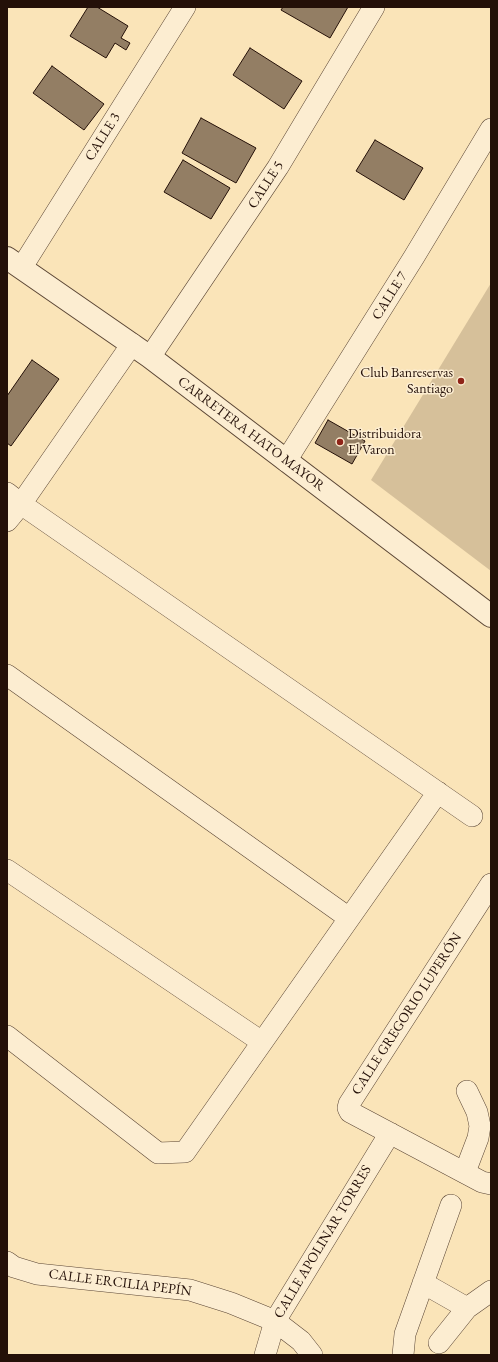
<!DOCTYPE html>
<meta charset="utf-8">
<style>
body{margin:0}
#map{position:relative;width:498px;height:1362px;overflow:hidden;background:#fae4b8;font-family:"EB Garamond",serif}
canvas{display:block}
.frame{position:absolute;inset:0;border:8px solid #241008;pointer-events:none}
</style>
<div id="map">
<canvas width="498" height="1362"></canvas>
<div class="frame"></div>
</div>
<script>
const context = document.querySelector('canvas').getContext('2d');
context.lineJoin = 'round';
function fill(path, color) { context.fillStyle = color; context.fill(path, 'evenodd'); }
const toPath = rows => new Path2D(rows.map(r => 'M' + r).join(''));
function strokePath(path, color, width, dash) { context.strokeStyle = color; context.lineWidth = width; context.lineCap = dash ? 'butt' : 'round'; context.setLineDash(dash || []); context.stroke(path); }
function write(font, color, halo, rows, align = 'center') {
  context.font = font + ' "EB Garamond",serif'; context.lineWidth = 3; context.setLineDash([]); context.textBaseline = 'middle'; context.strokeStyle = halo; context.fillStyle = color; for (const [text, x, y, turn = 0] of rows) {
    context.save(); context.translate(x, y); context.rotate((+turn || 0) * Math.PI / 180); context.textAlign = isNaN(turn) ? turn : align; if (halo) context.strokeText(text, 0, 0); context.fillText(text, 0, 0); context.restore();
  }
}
fill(toPath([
 [491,283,491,571,371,480]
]), '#d6c09a');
const building = toPath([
 [88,7,97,7,128,26,121,38,130,43,126,50,115,43,106,58,70,36,88,7],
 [283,7,348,7,330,38,281,10,283,7],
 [250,48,302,81,284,109,233,75,250,48],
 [52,66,104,104,84,130,33,93,52,66],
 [201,118,256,148,236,183,182,153,201,118],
 [375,140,423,168,404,200,356,171,375,140],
 [183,160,230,188,211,219,164,192,183,160],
 [32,360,59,379,11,446,7,443,7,396,32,360],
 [328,420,365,441,352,464,315,443,328,420]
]);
fill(building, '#937e64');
strokePath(building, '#241008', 1);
const minor = toPath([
 [22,267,185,7],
 [150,357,278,167,374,7],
 [286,461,414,257,491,129],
 [7,493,21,504,132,344],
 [7,521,21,504,472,816],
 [7,675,349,918],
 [7,870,262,1042],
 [491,884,349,1104,348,1108,350,1112,482,1182,491,1184],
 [7,1036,158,1153,185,1152,438,792],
 [465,1172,478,1138,480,1126,477,1112,467,1091],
 [7,1262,14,1267,37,1274,190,1290,231,1303,275,1321,301,1341,312,1355],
 [423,1283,467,1308],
 [439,1343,467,1308,491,1291],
 [265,1355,275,1321,390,1133],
 [403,1355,405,1334,451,1205]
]);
const tertiary = toPath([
 [7,258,150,357,491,616]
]);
strokePath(minor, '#5a4534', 22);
strokePath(tertiary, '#5a4534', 24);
strokePath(minor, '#fcedd1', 21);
strokePath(tertiary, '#fcedd1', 22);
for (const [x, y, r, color] of [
 [461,381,4,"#8f2418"],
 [340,442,4,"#8f2418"]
]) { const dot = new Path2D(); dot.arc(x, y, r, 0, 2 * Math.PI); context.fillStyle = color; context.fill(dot); strokePath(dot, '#fcedd1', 1.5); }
write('14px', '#241008', '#fcedd1', [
 ["CALLE 3",103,137,-58],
 ["CALLE 5",266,185,-57],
 ["CALLE 7",390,296,-58],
 ["CARRETERA HATO MAYOR",251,434,37],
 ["CALLE GREGORIO LUPERÓN",407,1014,-57],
 ["CALLE APOLINAR TORRES",323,1242,-59],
 ["CALLE ERCILIA PEPÍN",120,1283,7]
]);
write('14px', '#241008', '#fcedd1', [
 ["Club Banreservas",453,373],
 ["Santiago",453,389],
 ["Distribuidora",348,434,"left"],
 ["El Varon",348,450,"left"]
], 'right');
</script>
